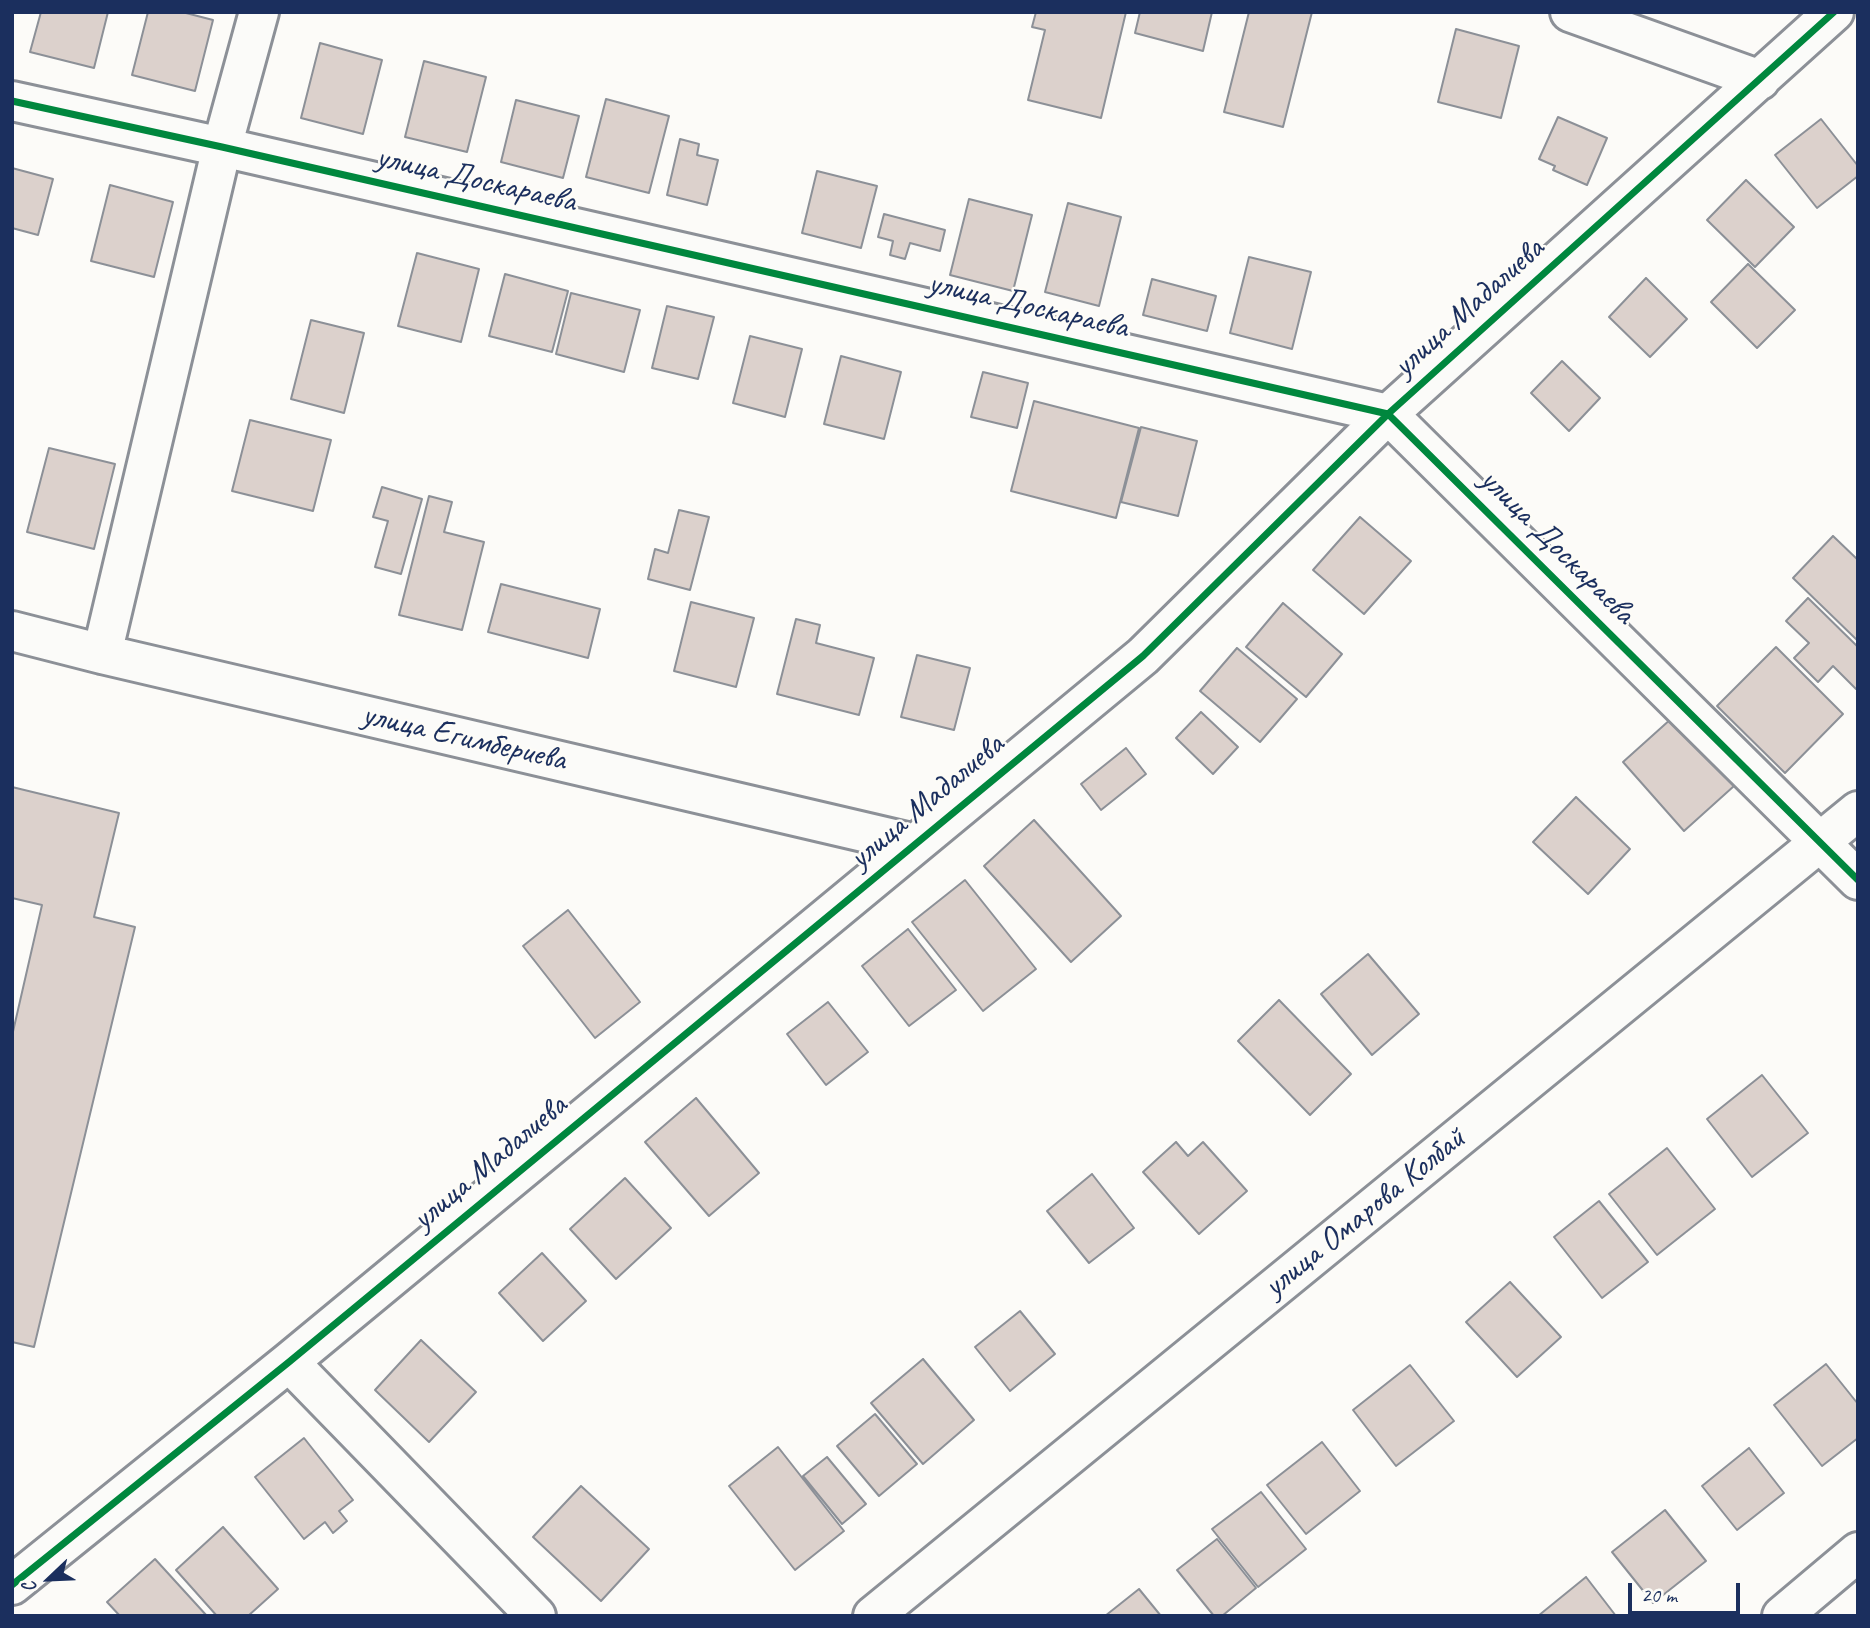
<!DOCTYPE html>
<meta charset="utf-8">
<style>
body{margin:0}
#map{position:relative;width:1870px;height:1628px;overflow:hidden;background:#fcfbf8;font-family:Caveat,sans-serif}
canvas{display:block}
.frame{position:absolute;inset:0;border:14px solid #1b2f5e;pointer-events:none}
.north{position:absolute;left:14px;top:1544px;width:70px;height:70px;-webkit-text-stroke:5px #fdfcf7;paint-order:stroke;rotate:247deg;font-size:19px;font-weight:700;line-height:28px;text-align:center;color:#1b2f5e}
.north::after{content:'';display:block;margin:auto;width:24px;height:32px;background:#1b2f5e;clip-path:polygon(50% 0,100% 100%,50% 72%,0 100%)}
.scale{position:absolute;left:1628px;top:1583px;width:112px;height:32px;box-sizing:border-box;border:4px solid #1b2f5e;border-top:0;padding-left:9px;font-size:21px;line-height:24px;white-space:nowrap;color:#1b2f5e;-webkit-text-stroke:5px #fdfcf7;paint-order:stroke}
</style>
<div id="map">
<canvas width="1870" height="1628"></canvas>
<div class="frame"></div>
<div class="north">С</div>
<div class="scale">20 m</div>
</div>
<script>
const context = document.querySelector('canvas').getContext('2d');
context.lineJoin = 'round';
function fill(path, color) { context.fillStyle = color; context.fill(path, 'evenodd'); }
const toPath = rows => new Path2D(rows.map(r => 'M' + r).join(''));
function strokePath(path, color, width, dash) { context.strokeStyle = color; context.lineWidth = width; context.lineCap = dash ? 'butt' : 'round'; context.setLineDash(dash || []); context.stroke(path); }
function write(font, color, halo, rows, align = 'center') {
  context.font = font + ' Caveat,sans-serif'; context.lineWidth = 5; context.setLineDash([]); context.textBaseline = 'middle'; context.strokeStyle = halo; context.fillStyle = color; for (const [text, x, y, turn = 0] of rows) {
    context.save(); context.translate(x, y); context.rotate((+turn || 0) * Math.PI / 180); context.textAlign = isNaN(turn) ? turn : align; if (halo) context.strokeText(text, 0, 0); context.fillText(text, 0, 0); context.restore();
  }
}
const building = toPath([
 [41,12,108,12,94,68,30,52,41,12],
 [148,12,182,12,213,20,195,91,132,75,148,12],
 [1036,12,1126,12,1101,118,1028,100,1045,30,1032,27,1036,12],
 [1140,12,1212,12,1203,51,1135,33,1140,12],
 [1249,12,1312,12,1283,127,1224,112,1249,12],
 [1456,29,1519,46,1501,118,1438,102,1456,29],
 [320,43,382,60,363,134,301,118,320,43],
 [424,61,486,77,467,152,405,137,424,61],
 [606,99,669,116,649,193,586,177,606,99],
 [516,100,579,116,563,178,501,162,516,100],
 [1558,117,1607,138,1587,185,1553,170,1555,166,1539,159,1558,117],
 [1821,119,1858,166,1858,176,1817,208,1775,155,1821,119],
 [680,139,699,144,697,155,718,160,707,205,667,195,680,139],
 [12,168,53,179,38,235,12,228,12,168],
 [817,171,877,186,861,248,802,233,817,171],
 [1746,180,1794,227,1755,267,1707,220,1746,180],
 [110,185,173,202,154,277,91,261,110,185],
 [969,199,1032,215,1013,291,950,275,969,199],
 [1068,203,1121,217,1099,306,1045,292,1068,203],
 [884,214,945,230,940,251,910,243,905,259,890,255,893,241,878,237,884,214],
 [417,253,479,269,461,342,398,326,417,253],
 [1249,257,1311,272,1292,349,1230,333,1249,257],
 [1748,264,1795,310,1757,348,1711,302,1748,264],
 [505,274,568,291,552,352,489,336,505,274],
 [1646,278,1687,319,1650,357,1609,317,1646,278],
 [1152,279,1216,296,1207,331,1143,315,1152,279],
 [571,293,640,310,624,372,556,354,571,293],
 [667,306,714,317,698,379,652,368,667,306],
 [311,320,364,333,344,413,291,399,311,320],
 [750,336,802,349,785,417,733,403,750,336],
 [841,356,901,372,884,439,824,424,841,356],
 [1562,361,1600,398,1569,431,1531,393,1562,361],
 [983,372,1028,383,1017,428,971,417,983,372],
 [1034,401,1139,428,1116,518,1011,491,1034,401],
 [250,420,331,440,313,511,232,491,250,420],
 [1141,427,1197,441,1178,516,1121,502,1141,427],
 [49,448,115,464,94,549,27,532,49,448],
 [382,487,422,499,401,574,375,567,388,521,373,517,382,487],
 [429,496,452,502,444,532,484,542,462,630,399,615,429,496],
 [679,510,709,517,690,590,648,579,655,549,668,553,679,510],
 [1360,517,1411,561,1364,614,1313,570,1360,517],
 [1833,536,1858,560,1858,641,1793,578,1833,536],
 [501,584,600,609,588,658,488,632,501,584],
 [1808,598,1858,647,1858,687,1856,689,1833,666,1818,682,1794,658,1809,643,1786,621,1808,598],
 [691,602,754,618,736,687,674,671,691,602],
 [1283,603,1342,654,1306,697,1246,647,1283,603],
 [796,619,820,625,816,643,874,658,859,715,777,694,796,619],
 [1776,647,1843,714,1785,773,1717,706,1776,647],
 [1237,648,1297,699,1260,742,1200,691,1237,648],
 [917,655,970,668,954,730,901,717,917,655],
 [1201,712,1238,747,1213,774,1176,738,1201,712],
 [1672,718,1734,786,1684,831,1623,762,1672,718],
 [1126,748,1146,774,1101,810,1081,784,1126,748],
 [12,787,119,813,94,917,135,927,34,1347,12,1342,12,1036,42,905,12,898,12,787],
 [1576,797,1630,849,1588,894,1533,842,1576,797],
 [1034,820,1121,916,1071,962,984,866,1034,820],
 [965,880,1036,969,983,1011,912,922,965,880],
 [568,910,640,1002,595,1038,523,946,568,910],
 [908,929,956,990,909,1026,862,966,908,929],
 [1368,954,1419,1014,1372,1055,1321,994,1368,954],
 [1279,1000,1351,1074,1310,1115,1238,1041,1279,1000],
 [828,1002,868,1052,826,1085,787,1034,828,1002],
 [1762,1075,1808,1133,1752,1177,1707,1119,1762,1075],
 [696,1098,759,1173,709,1216,645,1142,696,1098],
 [1176,1142,1188,1156,1203,1142,1247,1191,1199,1234,1143,1172,1176,1142],
 [1667,1148,1715,1209,1657,1255,1609,1194,1667,1148],
 [1092,1174,1134,1228,1089,1263,1047,1211,1092,1174],
 [625,1178,671,1228,616,1279,570,1229,625,1178],
 [1599,1201,1648,1262,1602,1298,1554,1237,1599,1201],
 [542,1253,586,1301,543,1341,499,1293,542,1253],
 [1510,1282,1561,1337,1517,1377,1466,1322,1510,1282],
 [1020,1311,1055,1354,1010,1391,975,1347,1020,1311],
 [421,1340,476,1392,429,1442,375,1390,421,1340],
 [923,1359,974,1420,923,1464,871,1403,923,1359],
 [1826,1364,1858,1404,1858,1438,1822,1466,1774,1405,1826,1364],
 [1410,1365,1454,1421,1396,1466,1353,1410,1410,1365],
 [875,1414,917,1464,879,1496,837,1446,875,1414],
 [304,1438,353,1500,339,1511,347,1521,333,1533,325,1522,304,1539,255,1477,304,1438],
 [1322,1442,1360,1491,1306,1534,1267,1485,1322,1442],
 [778,1447,844,1531,795,1570,729,1486,778,1447],
 [1749,1448,1784,1493,1737,1530,1702,1486,1749,1448],
 [827,1457,866,1504,842,1524,803,1476,827,1457],
 [581,1486,649,1549,601,1601,533,1537,581,1486],
 [1261,1492,1306,1549,1258,1587,1212,1529,1261,1492],
 [1665,1510,1706,1561,1653,1603,1612,1552,1665,1510],
 [223,1527,278,1589,248,1616,217,1616,176,1570,223,1527],
 [1217,1539,1256,1588,1222,1616,1214,1616,1177,1570,1217,1539],
 [155,1559,207,1616,120,1616,107,1602,155,1559],
 [1586,1577,1616,1616,1538,1616,1586,1577],
 [1139,1589,1161,1616,1105,1616,1139,1589]
]);
fill(building, '#dcd1cc');
strokePath(building, '#8c9097', 2);
const minor = toPath([
 [1570,12,1760,80],
 [12,101,222,147,1388,414,1858,880],
 [12,631,102,654,915,844],
 [102,654,222,147,259,12],
 [289,1362,536,1616],
 [12,1585,289,1362,1143,656,1388,414,1834,12],
 [873,1616,1858,811]
]);
const secondary = toPath([
 [1782,1616,1858,1552]
]);
strokePath(minor, '#8c9097', 44);
strokePath(secondary, '#8c9097', 44);
strokePath(minor, '#fbfbf9', 38);
strokePath(secondary, '#fbfbf9', 38);
strokePath(toPath([
 [12,101,222,147,1388,414,1858,880],
 [12,1585,289,1362,1143,656,1388,414,1834,12]
]), '#00873e', 7);
write('33px', '#1b2f5e', '#fdfcf7', [
 ["улица Доскараева",476,180,13],
 ["улица Доскараева",1028,306,13],
 ["улица Мадалиева",1469,308,-42],
 ["улица Доскараева",1557,547,45],
 ["улица Егимбериева",464,738,13],
 ["улица Мадалиева",927,802,-40],
 ["улица Мадалиева",490,1163,-40],
 ["улица Омарова Колбай",1365,1213,-39]
]);
</script>
